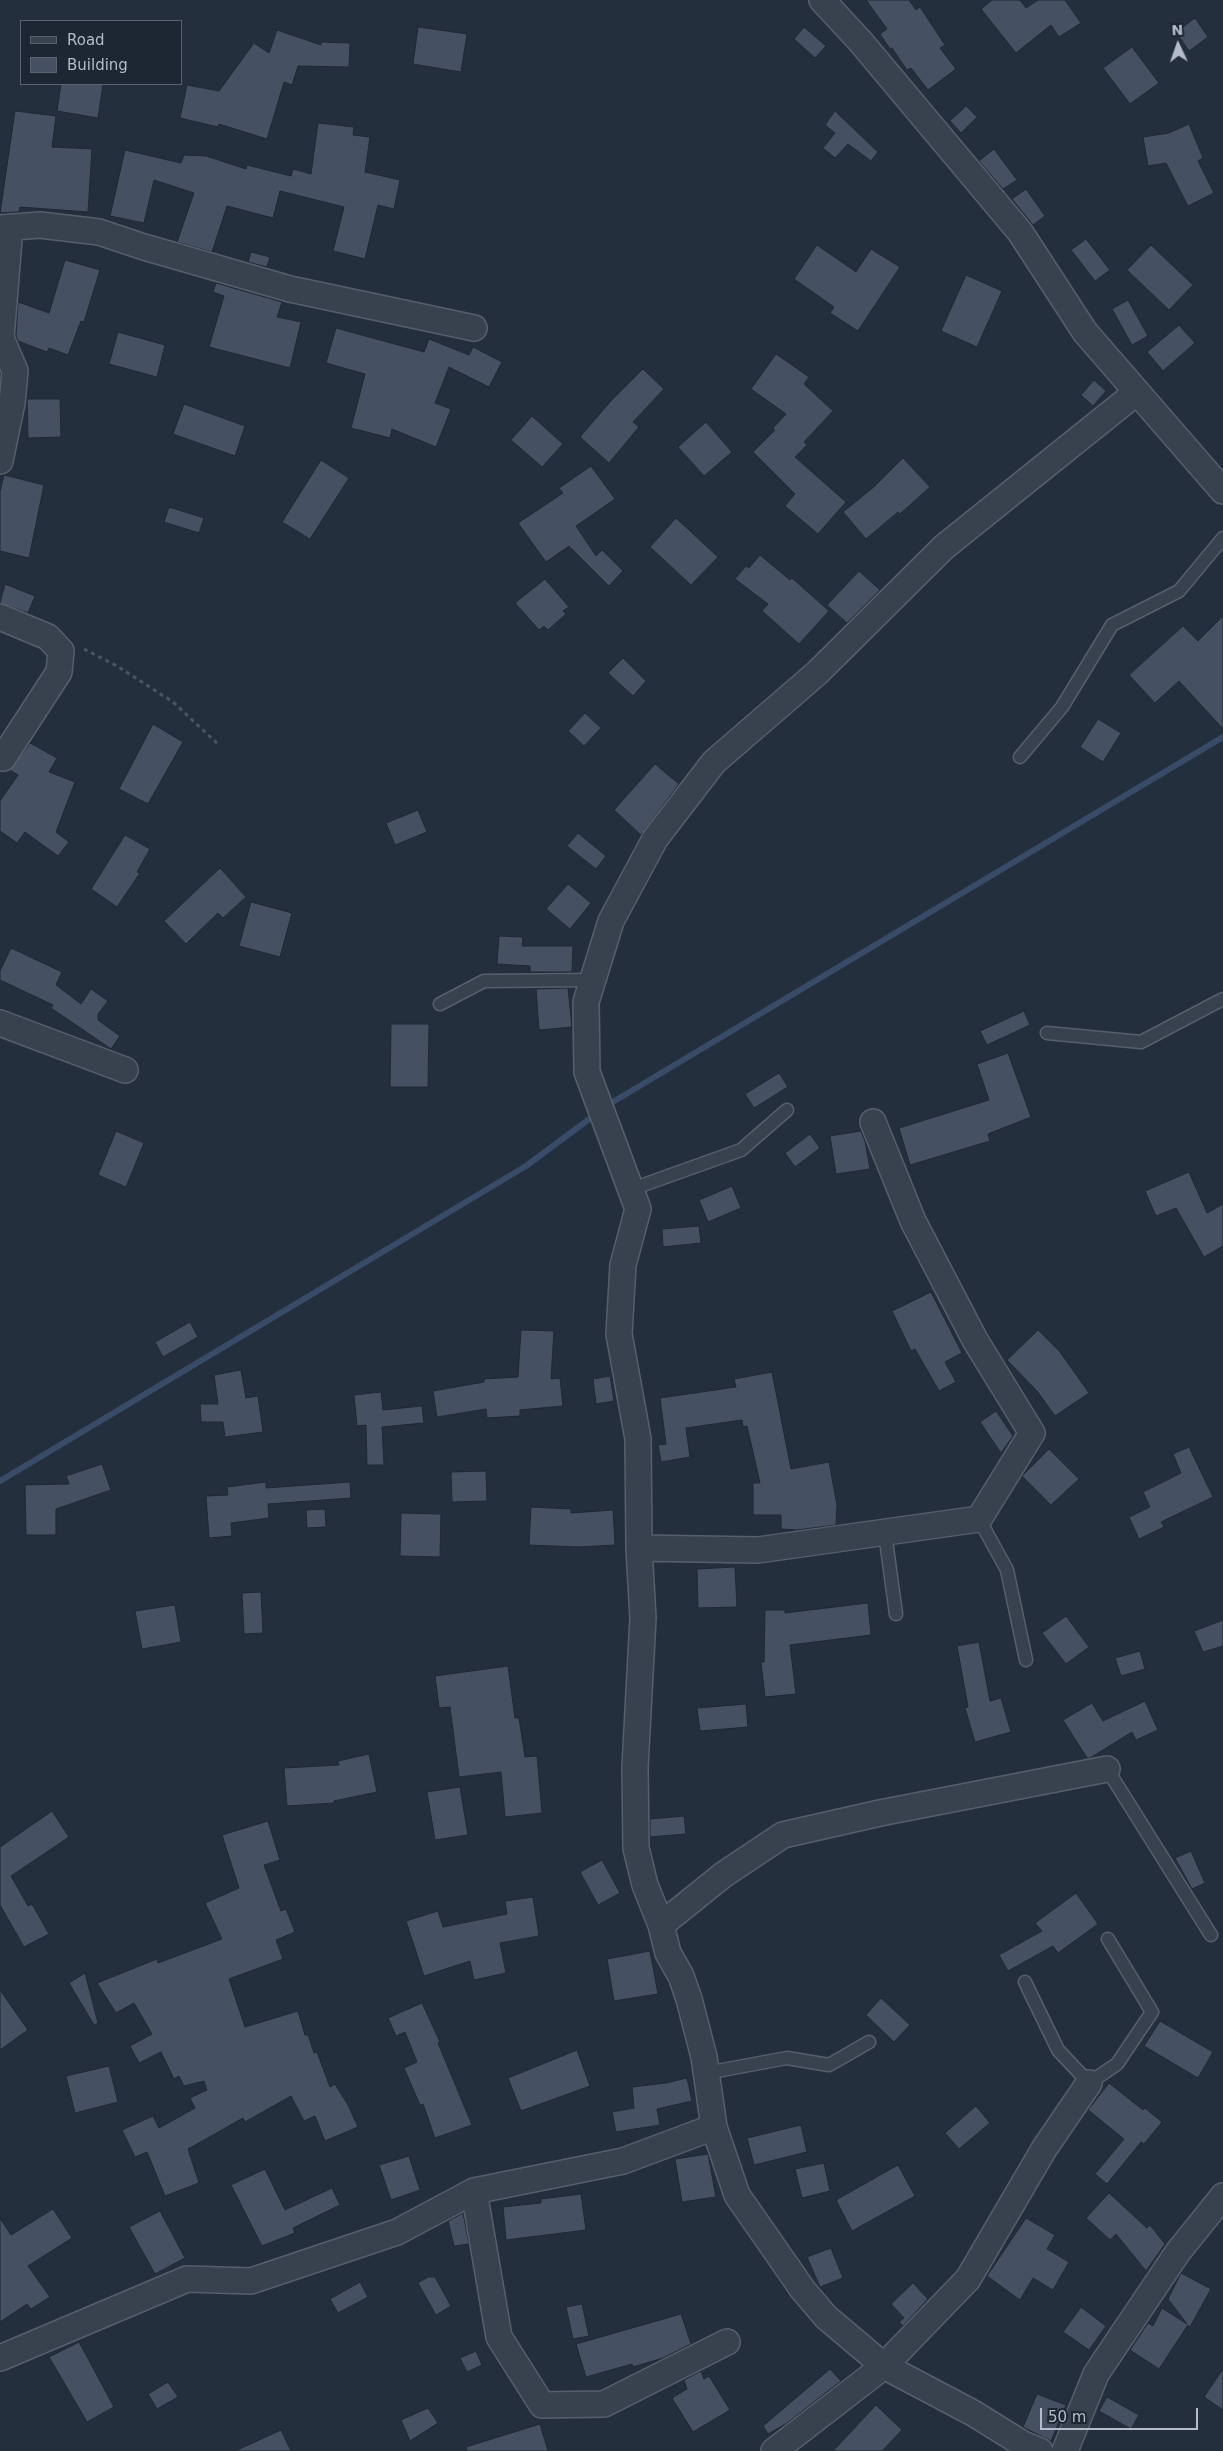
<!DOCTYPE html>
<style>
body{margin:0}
#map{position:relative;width:1223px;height:2451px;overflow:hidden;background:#242f3e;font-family:"DejaVu Sans",sans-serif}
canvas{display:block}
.legend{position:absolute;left:20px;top:20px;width:162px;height:65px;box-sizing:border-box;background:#1d2633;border:1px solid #59626f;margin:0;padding:6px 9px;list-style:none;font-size:15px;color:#b4bcc9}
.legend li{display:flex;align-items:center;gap:10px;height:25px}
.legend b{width:25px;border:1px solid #59626f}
.north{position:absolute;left:1153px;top:20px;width:50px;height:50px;-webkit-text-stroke:4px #1d2633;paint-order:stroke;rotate:357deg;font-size:14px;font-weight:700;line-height:20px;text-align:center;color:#b4bcc9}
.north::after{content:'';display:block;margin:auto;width:18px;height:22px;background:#b4bcc9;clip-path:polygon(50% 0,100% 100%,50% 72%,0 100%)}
.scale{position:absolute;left:1040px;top:2408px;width:158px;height:22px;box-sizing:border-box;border:2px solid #b4bcc9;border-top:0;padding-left:6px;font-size:15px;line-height:18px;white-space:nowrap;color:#b4bcc9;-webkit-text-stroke:4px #1d2633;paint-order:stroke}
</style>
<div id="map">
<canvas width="1223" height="2451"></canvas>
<ul class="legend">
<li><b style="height:6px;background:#38414e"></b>Road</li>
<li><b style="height:14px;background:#455162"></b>Building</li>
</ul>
<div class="north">N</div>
<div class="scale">50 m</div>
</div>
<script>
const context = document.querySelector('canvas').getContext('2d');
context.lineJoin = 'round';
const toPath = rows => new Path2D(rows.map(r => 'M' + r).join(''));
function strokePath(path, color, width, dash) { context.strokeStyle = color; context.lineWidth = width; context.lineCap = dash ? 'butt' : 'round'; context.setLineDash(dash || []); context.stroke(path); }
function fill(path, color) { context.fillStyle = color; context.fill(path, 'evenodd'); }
strokePath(toPath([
 [606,1106,1223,737],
 [0,1481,526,1166,596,1114]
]), '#394c67', 6);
const building = toPath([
 [866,0,909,0,916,10,920,7,945,45,940,48,956,69,928,90,911,68,907,70,892,48,890,49,880,34,887,29,866,0],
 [992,0,1020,0,1026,8,1038,0,1065,0,1081,23,1059,37,1051,25,1016,53,981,9,992,0],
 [1195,18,1208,37,1189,51,1176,32,1195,18],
 [418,27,467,34,461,72,413,64,418,27],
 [804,27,826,46,815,58,794,39,804,27],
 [277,30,321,45,321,42,350,43,349,67,298,66,292,85,284,82,267,139,219,124,218,127,180,118,187,85,219,91,254,43,269,53,277,30],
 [1132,47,1159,83,1130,104,1103,68,1132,47],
 [61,84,103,84,98,118,57,111,61,84],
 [966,106,977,117,961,133,950,121,966,106],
 [15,111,56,116,52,147,92,149,88,212,20,207,19,212,0,213,15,111],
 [835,111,878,152,871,161,848,144,835,158,823,148,835,133,825,125,835,111],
 [318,123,354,127,353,135,370,137,365,172,400,180,394,209,378,205,365,259,333,251,344,207,280,191,273,218,227,206,212,252,177,242,194,193,154,180,144,223,110,216,125,150,181,163,184,155,206,156,246,169,247,165,291,176,293,169,311,174,318,123],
 [1189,124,1203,158,1198,161,1214,193,1188,206,1166,163,1148,166,1143,137,1169,133,1189,124],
 [994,149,1017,180,1003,189,979,161,994,149],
 [1026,189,1045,216,1033,225,1012,199,1026,189],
 [1086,239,1110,270,1095,281,1071,250,1086,239],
 [817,245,856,272,871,249,900,267,858,331,830,313,834,307,794,279,817,245],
 [1151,245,1193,285,1169,310,1127,270,1151,245],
 [251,252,270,257,267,267,248,262,251,252],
 [65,260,100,270,84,322,81,321,68,355,49,348,47,352,18,341,16,336,18,302,49,313,65,260],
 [966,275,1002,291,977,347,941,331,966,275],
 [216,283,282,302,277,317,301,322,290,368,209,347,224,296,213,292,216,283],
 [1128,300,1148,336,1132,345,1112,309,1128,300],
 [1179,325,1195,343,1163,371,1147,352,1179,325],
 [336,328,424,352,429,339,469,355,473,347,502,362,489,387,449,367,435,403,451,409,436,447,392,429,390,438,351,428,365,374,326,363,336,328],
 [118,332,165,345,157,377,109,364,118,332],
 [776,354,809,377,804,384,833,411,804,442,807,445,795,457,846,502,818,534,785,506,795,494,753,452,775,430,773,428,786,414,751,389,776,354],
 [643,369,664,389,633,422,639,427,609,463,580,437,610,402,643,369],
 [1094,380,1106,391,1093,406,1081,395,1094,380],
 [27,399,60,399,61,437,28,438,27,399],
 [184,404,245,426,235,456,173,434,184,404],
 [532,416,563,444,542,467,511,440,532,416],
 [706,422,732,452,704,476,678,447,706,422],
 [903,458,930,487,900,514,898,512,866,539,843,512,875,486,903,458],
 [321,460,349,478,310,539,282,522,321,460],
 [591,466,615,499,576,526,596,556,602,550,623,571,609,586,569,546,546,562,518,523,563,493,559,488,591,466],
 [4,475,44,485,29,558,0,551,0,492,4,475],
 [169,507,204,518,199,533,164,522,169,507],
 [676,518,718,557,691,585,650,547,676,518],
 [760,555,790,580,792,578,829,611,799,644,762,611,768,604,735,579,746,566,749,568,760,555],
 [859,571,880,590,847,623,827,605,859,571],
 [545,579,569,607,563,611,566,614,548,630,544,626,539,630,515,603,545,579],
 [5,584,35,596,28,613,0,603,5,584],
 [1223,616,1223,729,1179,681,1155,703,1129,675,1183,626,1198,641,1223,616],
 [623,658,646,681,633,696,608,673,623,658],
 [585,713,601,728,584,746,568,731,585,713],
 [1098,719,1121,733,1103,762,1080,747,1098,719],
 [153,724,183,742,148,804,119,789,153,724],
 [30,743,57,758,49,772,75,782,56,832,69,842,58,856,25,832,17,843,0,831,0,801,18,775,10,770,30,743],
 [655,764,679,784,641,835,614,810,655,764],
 [418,810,427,832,395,845,386,823,418,810],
 [578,833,606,856,596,869,567,846,578,833],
 [125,835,150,849,137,872,140,873,117,907,91,889,125,835],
 [220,868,246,897,223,918,218,913,186,944,164,921,220,868],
 [568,884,591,903,570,929,546,909,568,884],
 [251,902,292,913,280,957,239,946,251,902],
 [499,936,523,937,522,946,573,946,572,972,530,972,530,966,497,964,499,936],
 [11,948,62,972,56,985,81,1004,91,989,108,1001,98,1014,98,1020,120,1036,111,1049,51,1008,53,1005,0,980,0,971,11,948],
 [568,988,572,1027,539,1030,536,989,568,988],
 [1024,1011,1030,1025,987,1045,980,1031,1024,1011],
 [391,1024,429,1024,428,1087,390,1087,391,1024],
 [1008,1053,1031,1117,988,1134,990,1141,910,1165,899,1128,989,1100,977,1064,1008,1053],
 [779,1073,788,1087,754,1108,745,1094,779,1073],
 [116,1131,144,1143,126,1187,98,1175,116,1131],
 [861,1131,865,1141,870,1169,836,1174,830,1136,861,1131],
 [810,1134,820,1148,795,1167,785,1153,810,1134],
 [1189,1172,1207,1213,1223,1204,1223,1246,1204,1257,1176,1208,1156,1216,1145,1191,1189,1172],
 [732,1186,741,1208,708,1222,699,1200,732,1186],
 [699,1226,701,1243,663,1247,662,1229,699,1226],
 [931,1292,962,1353,945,1362,956,1382,939,1391,915,1349,911,1351,892,1311,931,1292],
 [190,1322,198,1337,163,1357,155,1342,190,1322],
 [521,1330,554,1331,551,1379,560,1378,563,1406,520,1410,520,1416,487,1418,486,1409,437,1417,433,1391,484,1382,484,1379,518,1377,521,1330],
 [1038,1330,1060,1352,1089,1393,1055,1416,1037,1391,1007,1360,1038,1330],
 [241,1370,246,1398,258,1396,263,1432,225,1437,223,1422,201,1422,200,1404,218,1404,214,1375,241,1370],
 [772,1372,791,1469,829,1462,837,1505,836,1525,797,1530,781,1529,781,1515,753,1515,753,1483,760,1483,747,1426,743,1427,742,1420,686,1428,690,1457,661,1462,658,1445,666,1444,660,1398,736,1387,734,1379,772,1372],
 [610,1376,614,1401,596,1404,593,1379,610,1376],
 [381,1392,383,1410,422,1406,424,1423,382,1427,384,1465,367,1465,366,1425,357,1426,354,1395,381,1392],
 [996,1411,1013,1436,1001,1453,980,1422,996,1411],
 [1189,1447,1213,1497,1161,1522,1164,1527,1139,1539,1129,1517,1150,1507,1143,1492,1181,1473,1173,1454,1189,1447],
 [1049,1449,1079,1479,1051,1505,1022,1476,1049,1449],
 [102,1464,111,1490,56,1509,56,1535,26,1535,25,1485,69,1484,66,1476,102,1464],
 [486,1471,487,1501,452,1502,451,1472,486,1471],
 [266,1482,266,1488,350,1482,351,1498,268,1504,269,1518,231,1523,232,1536,209,1538,206,1496,228,1495,227,1487,266,1482],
 [531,1507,571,1509,571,1513,613,1510,615,1545,579,1547,529,1545,531,1507],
 [325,1509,326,1527,307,1528,306,1510,325,1509],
 [401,1513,441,1514,440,1557,400,1556,401,1513],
 [735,1567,737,1607,698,1608,697,1569,735,1567],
 [261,1592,263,1633,244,1634,242,1593,261,1592],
 [868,1603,871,1635,790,1645,796,1694,765,1697,761,1662,764,1662,765,1610,785,1610,785,1613,868,1603],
 [175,1605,181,1642,142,1649,135,1611,175,1605],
 [1066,1616,1089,1647,1066,1664,1042,1633,1066,1616],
 [1223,1620,1223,1646,1203,1652,1194,1631,1223,1620],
 [979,1642,990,1701,1001,1698,1011,1732,975,1742,965,1708,968,1707,957,1646,979,1642],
 [1140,1651,1145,1669,1121,1676,1115,1658,1140,1651],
 [508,1666,515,1718,519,1718,525,1757,537,1756,542,1813,505,1817,501,1772,459,1777,450,1707,439,1708,435,1676,508,1666],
 [1145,1701,1158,1730,1136,1740,1132,1732,1090,1758,1087,1758,1063,1720,1092,1703,1103,1721,1145,1701],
 [746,1704,748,1727,700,1731,697,1708,746,1704],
 [369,1754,377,1792,334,1801,334,1803,287,1806,284,1768,339,1765,338,1761,369,1754],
 [460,1787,468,1835,435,1840,427,1792,460,1787],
 [52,1811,69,1837,11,1876,28,1906,32,1904,49,1934,24,1947,0,1905,0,1847,52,1811],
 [684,1816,686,1834,650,1837,650,1819,684,1816],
 [268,1821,280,1860,264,1865,281,1911,286,1909,295,1932,276,1940,283,1959,229,1979,245,2027,298,2011,305,2035,308,2035,314,2053,317,2052,330,2087,335,2084,348,2105,358,2127,325,2141,315,2116,304,2121,291,2096,245,2122,243,2118,188,2149,199,2183,165,2196,147,2152,135,2157,122,2130,153,2116,159,2128,195,2108,190,2098,207,2090,204,2081,184,2086,179,2076,174,2079,161,2052,139,2063,130,2046,152,2034,134,2003,116,2013,97,1983,157,1959,158,1963,222,1939,205,1903,239,1888,222,1835,268,1821],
 [1191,1851,1205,1883,1192,1889,1175,1858,1191,1851],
 [602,1860,620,1893,598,1905,580,1872,602,1860],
 [1076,1893,1098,1924,1058,1953,1053,1946,1008,1971,999,1955,1042,1931,1035,1923,1076,1893],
 [533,1897,539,1936,500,1943,506,1973,474,1980,470,1961,424,1976,406,1921,438,1911,443,1927,507,1914,505,1901,533,1897],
 [650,1951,658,1994,614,2001,607,1959,650,1951],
 [85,1973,98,2023,94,2025,69,1983,85,1973],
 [0,1990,28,2030,0,2050,0,1990],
 [881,1998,910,2025,894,2042,866,2015,881,1998],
 [422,2003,440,2042,438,2043,472,2125,435,2138,423,2104,420,2105,404,2068,417,2062,405,2032,396,2036,388,2018,422,2003],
 [1160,2021,1213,2052,1198,2078,1144,2046,1160,2021],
 [577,2050,590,2086,521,2111,508,2078,577,2050],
 [109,2066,118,2102,75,2113,66,2076,109,2066],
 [687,2078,692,2101,657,2109,660,2125,616,2132,612,2112,634,2108,632,2087,666,2083,687,2078],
 [1109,2083,1143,2110,1145,2108,1162,2122,1144,2144,1141,2142,1107,2184,1095,2174,1124,2139,1088,2110,1109,2083],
 [976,2106,990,2123,959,2149,945,2133,976,2106],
 [801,2125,807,2152,754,2165,747,2138,801,2125],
 [708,2154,716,2197,682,2202,675,2159,708,2154],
 [409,2156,420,2190,391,2200,379,2165,409,2156],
 [824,2163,830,2191,802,2198,795,2169,824,2163],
 [898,2165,915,2196,852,2231,836,2200,898,2165],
 [265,2169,285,2210,332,2188,340,2205,293,2228,295,2233,262,2246,231,2185,265,2169],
 [1109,2193,1147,2228,1150,2225,1165,2244,1146,2271,1116,2234,1110,2240,1086,2218,1109,2193],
 [581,2194,586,2230,506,2240,503,2207,541,2203,541,2199,581,2194],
 [53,2209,72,2238,28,2266,50,2297,31,2309,27,2304,0,2322,0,2218,11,2235,53,2209],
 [160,2211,185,2258,155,2274,129,2227,160,2211],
 [463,2213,469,2244,454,2246,448,2221,463,2213],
 [1026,2218,1055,2235,1047,2249,1069,2262,1053,2290,1033,2278,1020,2300,987,2276,1026,2218],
 [831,2248,843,2278,820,2287,807,2257,831,2248],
 [1181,2273,1211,2289,1190,2327,1188,2325,1159,2369,1130,2350,1148,2323,1153,2326,1162,2308,1187,2324,1168,2299,1181,2273],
 [428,2277,435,2277,451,2306,436,2315,418,2283,428,2277],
 [360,2282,368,2297,338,2313,330,2299,360,2282],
 [913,2283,928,2299,903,2326,899,2322,904,2318,891,2304,913,2283],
 [582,2304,589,2336,573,2339,566,2307,582,2304],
 [1081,2307,1106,2326,1089,2350,1063,2332,1081,2307],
 [681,2314,691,2344,663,2358,633,2367,632,2364,586,2377,576,2344,681,2314],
 [79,2342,114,2407,87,2422,49,2357,79,2342],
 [476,2351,482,2365,467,2372,460,2358,476,2351],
 [830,2369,841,2381,787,2423,768,2434,763,2426,830,2369],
 [1223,2369,1223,2410,1204,2397,1223,2369],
 [701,2371,704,2379,709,2376,730,2410,693,2432,672,2398,687,2389,684,2380,701,2371],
 [168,2382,178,2397,157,2409,148,2394,168,2382],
 [1037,2394,1066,2405,1051,2441,1023,2427,1037,2394],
 [1107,2397,1139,2415,1131,2429,1099,2411,1107,2397],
 [876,2405,902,2430,882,2451,833,2451,876,2405],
 [428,2408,438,2423,410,2441,401,2420,428,2408],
 [540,2424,548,2451,467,2451,466,2447,540,2424],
 [281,2430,291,2451,235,2451,281,2430]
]);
fill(building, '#455162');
strokePath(building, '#1f2835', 1);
const lane = toPath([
 [1020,757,1062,707,1112,625,1179,591,1223,538],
 [440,1004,484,981,592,980],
 [1047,1033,1141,1042,1223,999],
 [632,1189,741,1150,787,1110],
 [979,1519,1007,1570,1026,1660],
 [885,1533,896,1614],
 [1107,1769,1211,1935],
 [1025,1982,1058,2050,1089,2083,1117,2064,1152,2012,1108,1939],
 [706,2073,787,2058,829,2065,869,2042]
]);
const street = toPath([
 [822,0,860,41,1020,232,1085,332,1223,491],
 [0,228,40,225,99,232,144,247,290,289,474,328],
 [0,461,12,403,15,371,1,338,10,227],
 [0,617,48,637,61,651,59,672,3,758],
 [0,1023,125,1070],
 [639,1548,758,1550,979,1519,1032,1433,975,1340,913,1221,873,1122],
 [661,1925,723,1875,783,1835,880,1813,1107,1769],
 [474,2191,499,2337,542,2405,604,2404,727,2342],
 [0,2358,187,2279,251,2281,397,2232,474,2191,623,2161,714,2127],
 [774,2451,884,2366,968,2279,1044,2149,1089,2083],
 [1040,2451,1023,2444,973,2413,884,2366,826,2317,803,2290,737,2195,714,2127,704,2057,689,1999,681,1976,668,1953,661,1925,645,1885,636,1848,635,1767,643,1618,639,1548,638,1439,619,1334,623,1265,638,1209,587,1072,586,1002,611,921,655,839,714,762,817,673,944,547,1137,392],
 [1065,2451,1096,2374,1178,2252,1223,2196]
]);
strokePath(lane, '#565f6c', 15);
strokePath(street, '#565f6c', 28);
strokePath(toPath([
 [84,649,117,666,173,702,220,746]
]), '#44595c', 3, [4, 4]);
strokePath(lane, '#38414e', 12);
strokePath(street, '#38414e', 25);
</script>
